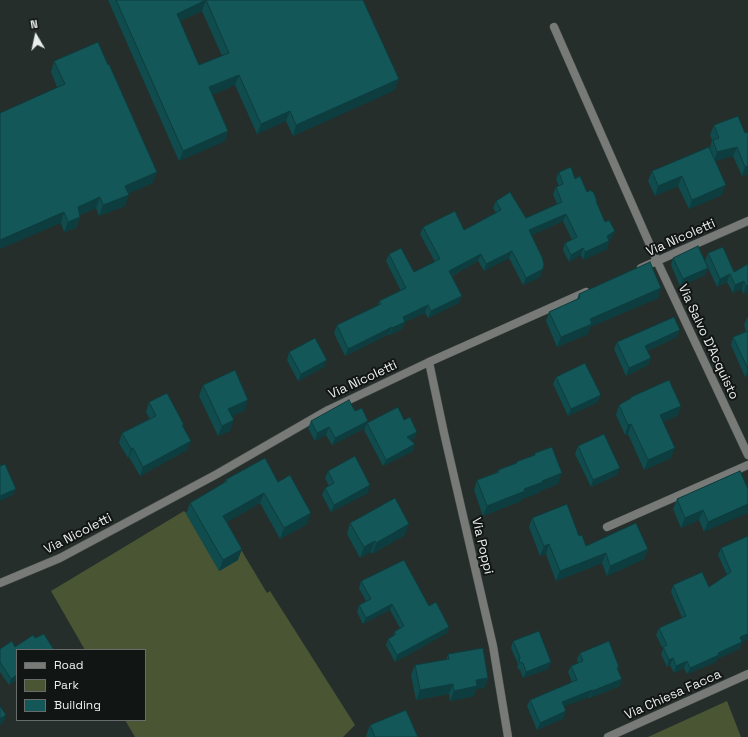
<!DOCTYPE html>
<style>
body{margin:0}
#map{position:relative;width:748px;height:737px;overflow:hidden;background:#252e2b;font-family:"Space Grotesk",sans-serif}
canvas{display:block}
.legend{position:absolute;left:16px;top:649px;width:130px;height:72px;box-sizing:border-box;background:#111514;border:1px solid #686c6b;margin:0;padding:5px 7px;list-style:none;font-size:12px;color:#eaefed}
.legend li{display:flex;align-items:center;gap:8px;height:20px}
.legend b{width:20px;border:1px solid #686c6b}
.north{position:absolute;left:16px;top:16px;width:40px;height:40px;-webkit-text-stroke:3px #111514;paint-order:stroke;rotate:351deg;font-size:11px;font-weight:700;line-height:16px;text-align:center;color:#eaefed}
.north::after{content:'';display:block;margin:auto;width:14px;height:18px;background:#eaefed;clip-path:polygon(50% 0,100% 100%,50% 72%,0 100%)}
</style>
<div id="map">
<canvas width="748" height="737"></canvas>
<ul class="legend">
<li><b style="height:5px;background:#777a77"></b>Road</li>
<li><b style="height:11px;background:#4a5534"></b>Park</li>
<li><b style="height:11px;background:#135759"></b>Building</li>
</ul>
<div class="north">N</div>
</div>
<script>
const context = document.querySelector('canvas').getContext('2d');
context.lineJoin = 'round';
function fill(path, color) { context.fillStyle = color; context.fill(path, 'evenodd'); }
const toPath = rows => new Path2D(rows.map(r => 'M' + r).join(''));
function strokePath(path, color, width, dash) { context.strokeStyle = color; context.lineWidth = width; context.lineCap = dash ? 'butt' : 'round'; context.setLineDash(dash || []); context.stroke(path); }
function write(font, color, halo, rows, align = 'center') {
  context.font = font + ' "Space Grotesk",sans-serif'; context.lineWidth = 4; context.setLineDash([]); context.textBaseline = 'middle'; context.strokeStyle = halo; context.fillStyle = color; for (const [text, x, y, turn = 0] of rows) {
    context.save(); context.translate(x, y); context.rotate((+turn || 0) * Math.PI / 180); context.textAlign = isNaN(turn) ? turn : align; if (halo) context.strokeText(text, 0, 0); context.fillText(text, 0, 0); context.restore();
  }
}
fill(toPath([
 [210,498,267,593,270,591,355,725,343,737,135,737,125,720,145,720,145,650,85,650,51,591,184,511,186,513],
 [727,701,741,737,648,737]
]), '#4a5534');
const street = toPath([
 [554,27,657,261,748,455],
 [641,268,748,221],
 [429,362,444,433,493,646,508,737],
 [607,527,748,465],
 [0,583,60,558,217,474,328,410,429,362,586,292],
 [608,737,748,674]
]);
strokePath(street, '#414946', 9);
strokePath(street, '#777a77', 8);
fill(toPath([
 [108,0,363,0,395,90,293,136,286,121,257,134,235,85,212,95,228,131,225,141,179,161],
 [202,11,222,56,199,65,180,21],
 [54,61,153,183,128,193,125,206,99,216,96,208,80,215,80,217,76,228,64,232,61,223,57,87,51,72],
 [714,125,745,133,748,132,748,174,742,176,733,156,715,161,722,195,689,209,678,186,655,196,648,181,652,171,710,148,712,140,710,135],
 [559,172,575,179,596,202,612,238,609,240,607,249,583,260,581,255,569,262,563,250,565,243,572,240,563,221,532,235,540,277,523,285,509,258,484,271,478,261,452,276,462,296,459,303,428,318,425,313,405,322,402,329,390,335,389,334,345,356,334,333,337,325,378,305,379,301,401,291,386,261,389,254,414,272,435,262,420,234,423,227,464,230,496,213,493,208,496,201,526,218,557,204,553,194,556,187,559,186,556,179],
 [708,253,734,272,748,264,748,292,743,294,742,289,733,293,727,282,717,287,705,261],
 [673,258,708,268,705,275,680,286,671,265],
 [661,288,658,298,590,327,588,334,557,347,546,321,549,312,577,299,579,294],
 [748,317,748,376,745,377,731,345,733,337,746,331,744,325,747,318],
 [677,337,647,351,651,358,648,365,626,376,614,349,617,342],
 [289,352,327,360,324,367,298,381,287,360],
 [556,377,598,402,568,416,553,384],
 [203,385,245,410,232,416,230,431,218,436,199,396],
 [631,397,678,415,663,422,671,458,644,470,628,434,625,435,616,415,619,405,630,399],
 [149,402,184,425,183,426,191,441,187,450,140,476,129,457,128,458,119,443,122,433,150,419,146,412],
 [355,411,367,423,404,420,415,438,410,440,413,451,383,466,364,430,365,428,332,445,326,435,315,441,308,428,311,421],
 [578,446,617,475,591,487,575,454],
 [535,453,558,484,540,491,539,493,522,499,521,501,483,516,474,490,477,480,497,472,498,470,516,463,516,462,534,455],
 [328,471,368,493,331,512,322,495,325,488,329,486,325,478],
 [740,471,704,532,699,520,681,528,673,509,677,499],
 [225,480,278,482,307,524,280,539,260,503,227,522,238,560,219,571,186,514,190,503,224,483],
 [532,518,579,536,586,546,648,549,644,559,607,576,602,563,556,581,546,554,540,556,529,527],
 [350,523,405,535,372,554,371,552,360,558,347,534],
 [748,536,742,642,739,649,717,659,716,662,687,674,684,668,674,673,670,665,667,667,661,654,663,649,656,635,659,628,682,618,671,592,673,585,709,587,727,575,718,555,721,548],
 [361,581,429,606,447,633,395,662,386,645,388,639,393,636,394,632,400,628,390,610,363,624,357,612,359,605,366,601,359,588],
 [513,641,548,669,523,678,520,670,517,668,518,664,511,648],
 [15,647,17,650,17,680,9,685,0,672,0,649],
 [580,653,619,667,618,669,620,686,590,698,589,697,564,706,564,718,537,730,527,706,530,700,572,682,568,672,571,666,578,663,577,659],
 [448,654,488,678,484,688,476,689,474,696,450,701,449,694,416,700,411,675,415,665,446,660],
 [370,725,418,737,367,737,366,736]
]), '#104b4d');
fill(toPath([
 [206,0,202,11,173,24,177,14],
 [239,75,235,85,205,98,209,87],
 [399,79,395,90,293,136,296,125],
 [290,111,286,121,257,134,261,124],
 [228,131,225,141,179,161,183,151],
 [737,147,733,156,714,162,717,152],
 [748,166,748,174,742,176,745,167],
 [157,172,153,183,121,197,125,186],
 [682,176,678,186,655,196,658,186],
 [726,185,722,195,689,209,692,200],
 [129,195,125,206,99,216,103,205],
 [100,197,96,208,74,217,78,207],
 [64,212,61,223,0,249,0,240],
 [566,214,563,221,527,237,529,230],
 [80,217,76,228,64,232,68,222],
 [615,231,612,238,604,243,607,236],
 [609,241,607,249,583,260,585,252],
 [583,248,581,255,569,262,571,255],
 [512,251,509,258,484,271,486,264],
 [481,254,478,261,447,278,449,271],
 [708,268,705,275,680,286,683,279],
 [543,269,540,277,523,285,526,278],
 [730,274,727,282,717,287,720,279],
 [744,281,742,289,733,293,735,285],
 [748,285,748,292,743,294,746,286],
 [661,288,658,298,590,327,588,334,557,347,561,337,590,319],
 [462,296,459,303,428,318,431,311],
 [428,305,425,313,405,322,402,329,390,335,392,328,403,317],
 [392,327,389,334,345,356,348,349],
 [680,330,677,337,642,353,645,346],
 [651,358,648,365,626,376,629,368],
 [327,360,324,367,298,381,301,374],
 [748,369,748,376,745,377],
 [601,395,598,402,568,416,571,409],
 [248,400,245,410,225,420,228,409],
 [681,406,678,415,656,425,660,415],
 [234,420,230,431,218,436,222,426],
 [368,421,365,428,332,445,335,438],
 [631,424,628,434,625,435,628,425],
 [329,427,326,435,315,441,317,433],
 [417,432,415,438,404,443,407,437],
 [191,441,187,450,140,476,143,467],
 [415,444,413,451,383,466,386,460],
 [133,448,129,457,128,458,131,449],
 [675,448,671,458,644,470,648,460],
 [620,468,617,475,591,487,593,480],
 [562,473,558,484,540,491,539,493,522,499,521,501,483,516,487,506,542,481],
 [370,485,368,493,331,512,334,505],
 [16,489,13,495,0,501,0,496],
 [264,493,260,503,219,527,223,516],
 [748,504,748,513,704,532,708,522],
 [703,510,699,520,681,528,685,518],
 [311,513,307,524,280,539,284,528],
 [409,524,405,535,372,554,376,543],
 [375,541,371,552,360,558,364,547],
 [549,544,546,554,540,556,544,546],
 [242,549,238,560,219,571,223,560],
 [648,549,644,559,607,576,610,566],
 [606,553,602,563,556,581,560,571],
 [392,604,390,610,363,624,366,618],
 [449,627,447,633,395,662,397,655],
 [748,634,748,640,742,642,739,649,717,659,716,662,687,674,690,668,718,653,740,637],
 [673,658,670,665,667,667,669,660],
 [687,661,684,668,674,673,676,666],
 [551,662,548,669,523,678,526,672],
 [17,675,17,680,9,685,11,679],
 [488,678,484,688,476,689,474,696,450,701,454,691,476,680],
 [622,679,620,686,590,698,592,691],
 [453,684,449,694,416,700,420,690],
 [592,690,589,697,560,708,562,702],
 [566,711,564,718,537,730,540,723],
 [6,715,4,722,0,725,0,719]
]), '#0d3d3e');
const building = toPath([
 [116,0,363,0,399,79,296,125,290,111,261,124,239,75,209,87,228,131,183,151,116,0],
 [206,0,229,53,199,65,177,14,206,0],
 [98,42,108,65,109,64,157,172,125,186,129,195,103,205,100,197,78,207,80,217,68,222,64,212,0,240,0,113,65,84,54,61,98,42],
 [738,116,745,133,748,132,748,166,745,167,737,147,717,152,713,140,719,138,714,125,738,116],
 [709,147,726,185,692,200,682,176,658,186,652,171,709,147],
 [571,167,575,179,580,176,587,192,591,190,592,192,593,191,597,201,596,201,605,222,609,220,615,231,607,236,609,241,585,252,583,248,571,255,565,243,577,237,566,214,529,230,542,257,544,264,543,269,526,278,512,251,486,264,481,254,449,271,462,296,431,311,428,305,403,317,405,322,392,328,392,327,348,349,337,325,381,304,379,301,406,288,389,254,401,248,414,272,440,259,423,227,455,211,464,230,501,210,496,201,510,192,526,218,562,202,556,187,563,184,559,172,571,167],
 [698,246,708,268,683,279,673,258,698,246],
 [723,247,734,272,748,264,748,285,746,286,744,281,735,285,730,274,720,279,708,253,723,247],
 [650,262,661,288,590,319,592,324,561,337,549,312,580,298,579,294,650,262],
 [674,317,680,330,645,346,651,358,629,368,617,342,674,317],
 [748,331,748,369,733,337,748,331],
 [315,338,327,360,301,374,289,352,315,338],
 [585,363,601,395,571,409,556,377,585,363],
 [235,370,248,400,228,409,234,420,222,426,203,385,235,370],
 [669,380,681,406,660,415,675,448,648,460,631,424,628,425,619,405,631,398,631,397,669,380],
 [167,393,184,425,182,425,191,441,143,467,133,448,131,449,122,433,156,416,149,402,167,393],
 [349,400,355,411,362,408,368,421,335,438,329,427,317,433,311,421,349,400],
 [398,407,404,420,410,417,417,432,407,437,415,444,386,460,367,423,398,407],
 [604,434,620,468,593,480,578,446,604,434],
 [552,447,562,473,542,481,543,482,524,489,525,491,487,506,477,480,499,472,498,470,517,463,516,462,535,455,535,453,552,447],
 [355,456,370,485,334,505,325,488,334,483,328,471,355,456],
 [265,458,278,482,290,475,311,513,284,528,264,493,223,516,242,549,223,560,190,503,227,481,225,480,265,458],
 [5,464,16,489,0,496,0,466,5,464],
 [740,471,748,489,748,504,708,522,703,510,685,518,677,499,740,471],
 [395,498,409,524,376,543,375,541,364,547,350,523,395,498],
 [567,504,579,536,582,535,586,546,636,523,648,549,610,566,606,553,560,571,549,544,544,546,532,518,567,504],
 [748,536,748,634,740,637,742,642,718,653,719,655,690,668,687,661,676,666,673,658,669,660,663,647,667,645,659,628,686,616,673,585,702,572,709,587,731,572,721,548,748,536],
 [404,560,429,606,436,602,449,627,397,655,388,639,396,634,394,632,404,626,392,604,366,618,359,605,371,599,361,581,404,560],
 [539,631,551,662,526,672,523,663,519,662,520,657,513,641,539,631],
 [44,634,54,650,17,650,17,675,11,679,0,662,0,649,12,641,15,647,33,635,35,638,44,634],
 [609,641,619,667,617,668,622,679,592,691,592,690,562,702,566,711,540,723,530,700,577,680,571,666,583,661,580,653,609,641],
 [483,648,488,678,476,680,477,686,454,691,453,684,420,690,415,665,449,659,448,654,483,648],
 [0,706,6,715,0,719,0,706],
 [406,710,418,737,375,737,370,725,406,710]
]);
fill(building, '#135759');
strokePath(building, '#0d3d3e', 1);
write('13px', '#eaefed', '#111514', [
 ["Via Nicoletti",681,238,-24],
 ["Via Salvo D'Acquisto",708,342,65],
 ["Via Nicoletti",363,380,-25],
 ["Via Nicoletti",78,534,-27],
 ["Via Poppi",482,546,77],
 ["Via Chiesa Facca",673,695,-24]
]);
</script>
